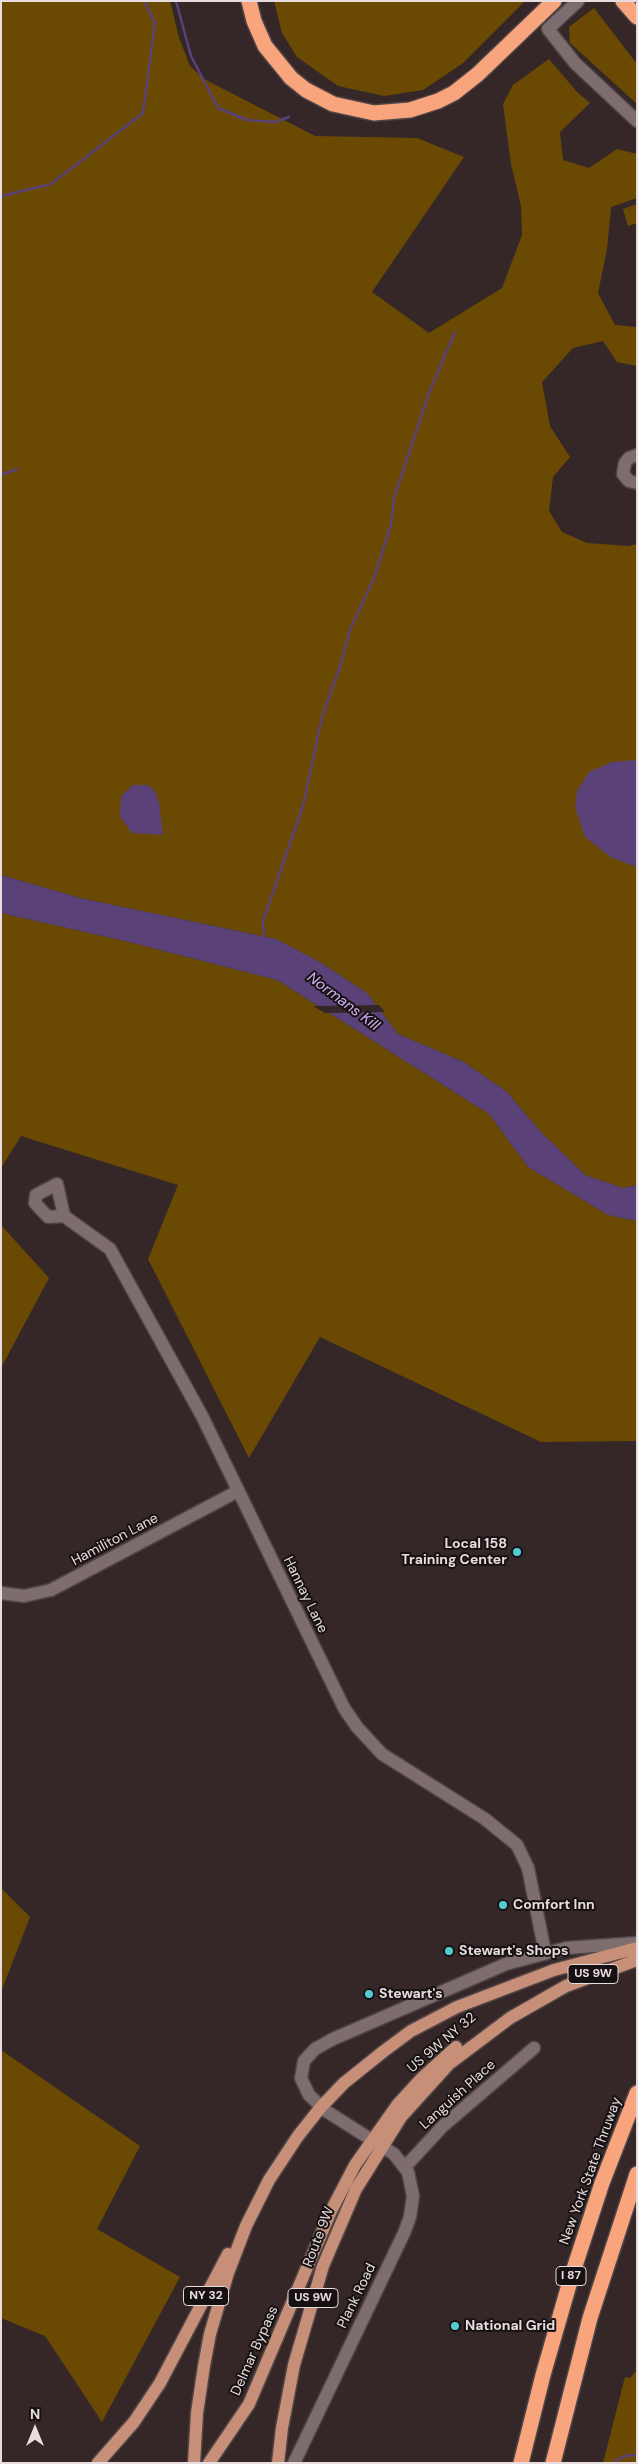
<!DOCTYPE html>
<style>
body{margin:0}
#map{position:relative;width:638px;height:2464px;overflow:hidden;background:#352728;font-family:"DM Sans",sans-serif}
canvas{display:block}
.frame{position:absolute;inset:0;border:2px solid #e7ddde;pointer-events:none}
.north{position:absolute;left:10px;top:2404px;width:50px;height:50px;-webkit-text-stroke:4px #181112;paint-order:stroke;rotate:0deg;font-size:14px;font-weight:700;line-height:20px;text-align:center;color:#e7ddde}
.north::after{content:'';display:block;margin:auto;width:18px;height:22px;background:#e7ddde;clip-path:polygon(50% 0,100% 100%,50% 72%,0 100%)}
</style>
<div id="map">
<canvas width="638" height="2464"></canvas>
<div class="frame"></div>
<div class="north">N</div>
</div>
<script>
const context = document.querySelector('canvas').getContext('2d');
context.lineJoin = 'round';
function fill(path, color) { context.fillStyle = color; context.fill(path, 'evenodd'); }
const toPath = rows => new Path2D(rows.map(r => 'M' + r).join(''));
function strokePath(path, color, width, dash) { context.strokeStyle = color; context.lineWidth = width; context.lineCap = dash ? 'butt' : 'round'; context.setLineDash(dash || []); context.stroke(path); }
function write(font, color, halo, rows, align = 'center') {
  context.font = font + ' "DM Sans",sans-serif'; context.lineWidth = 4; context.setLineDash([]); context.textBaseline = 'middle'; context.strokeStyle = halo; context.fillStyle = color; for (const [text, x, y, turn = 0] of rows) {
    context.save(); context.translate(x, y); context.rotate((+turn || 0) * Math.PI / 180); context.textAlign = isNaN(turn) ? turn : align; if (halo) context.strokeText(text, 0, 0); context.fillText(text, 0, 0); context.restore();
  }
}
fill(toPath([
 [1,1,170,1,179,38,190,66,204,79,315,136,417,138,464,157,372,292,429,333,502,288,522,235,521,206,511,164,503,104,513,85,549,59,577,92,590,103,560,132,563,160,589,168,617,149,637,154,637,198,611,207,607,249,598,293,615,325,637,327,637,366,617,362,603,341,573,348,542,382,550,426,570,457,553,477,549,511,562,532,587,543,629,546,637,544,637,1185,623,1188,585,1175,540,1131,507,1092,464,1062,398,1034,367,993,320,962,276,939,80,898,1,875],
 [274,1,525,1,463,63,423,90,384,96,338,86,297,57,282,33],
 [594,8,637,64,637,104,570,43,569,27],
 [637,204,637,223,628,226,623,209],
 [1,913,125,941,277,980,489,1114,528,1167,608,1215,637,1221,637,1441,541,1442,320,1337,249,1458,148,1259,178,1185,21,1136,1,1168],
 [1,1225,49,1278,1,1368],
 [1,1888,30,1917,1,1992],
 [1,2050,140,2146,97,2229,180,2277,102,2422,45,2336,1,2318],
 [637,2370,637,2463,603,2463,625,2377,630,2378]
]), '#6a4a03');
fill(toPath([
 [637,760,637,867,612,858,585,837,575,807,577,791,589,772,612,762],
 [133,785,148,785,155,791,159,802,163,835,132,833,120,817,121,796],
 [1,875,80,898,276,939,320,962,367,993,398,1034,464,1062,507,1092,540,1131,585,1175,623,1188,637,1185,637,1221,608,1215,528,1167,489,1114,277,980,125,941,1,913]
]), '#5a4178');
fill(toPath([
 [379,1005,385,1012,325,1013,313,1006]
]), '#352728');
strokePath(toPath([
 [176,1,191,56,218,108,247,120,275,122,289,117],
 [1,196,51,184,143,113,155,23,144,1],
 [1,475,17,469],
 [264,938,263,921,303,806,322,717,341,663,350,630,374,578,391,525,394,498,429,393,455,332],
 [613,2463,624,2456,637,2455]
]), '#5a4178', 2.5);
const minor = toPath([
 [578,1,548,29,575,63,637,121],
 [637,455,629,458,625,463,623,474,629,481,637,483],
 [64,1216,57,1184,36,1195,35,1203,48,1217,64,1216,110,1249,202,1416,344,1708,357,1727,382,1754,485,1819,517,1845,528,1868,545,1952],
 [1,1593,24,1596,51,1590,238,1491],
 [405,2167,443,2126,534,2048],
 [294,2463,404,2233,410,2217,413,2196,408,2172,394,2154,326,2111,309,2095,301,2078,304,2061,315,2049,333,2039,506,1964,566,1948,637,1943]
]);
const major = toPath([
 [98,2463,134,2422,160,2383,228,2254],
 [194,2463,197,2413,204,2366,210,2334,228,2273,246,2226,269,2180,298,2136,321,2107,344,2083,384,2051,411,2031,457,2007,554,1970,637,1948],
 [209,2463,249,2404,331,2211,355,2165,398,2104,421,2079,456,2047],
 [278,2463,282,2428,294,2365,323,2266,356,2189,401,2117,449,2064,510,2018,566,1986,637,1960]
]);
const highway = toPath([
 [249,1,254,21,265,46,291,78,306,90,333,104,374,113,410,110,438,101,454,93,478,74,554,1],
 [623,1,637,17],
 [521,2463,543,2375,571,2278,602,2183,637,2093],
 [553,2463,590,2318,637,2174]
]);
strokePath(minor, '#514546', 15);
strokePath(major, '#514546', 15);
strokePath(highway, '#514546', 18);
strokePath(minor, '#7e6d6e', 12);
strokePath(major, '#c78f77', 12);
strokePath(highway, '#f8a57d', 15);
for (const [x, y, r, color] of [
 [517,1552,5,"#51ccd3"],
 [503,1905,5,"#51ccd3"],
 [449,1951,5,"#51ccd3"],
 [369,1994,5,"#51ccd3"],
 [455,2326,5,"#51ccd3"]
]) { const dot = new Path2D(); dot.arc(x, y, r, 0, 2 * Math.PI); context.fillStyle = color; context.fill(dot); strokePath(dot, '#181112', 2); }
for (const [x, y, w] of [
 [593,1974,50],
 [571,2276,30],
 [206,2296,45],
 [313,2298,50]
]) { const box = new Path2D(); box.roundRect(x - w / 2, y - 9.5, w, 19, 4); context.fillStyle = '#181112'; context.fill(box); strokePath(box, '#e7ddde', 1); }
write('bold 12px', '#e7ddde', null, [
 ["US 9W",593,1974],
 ["I 87",571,2276],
 ["NY 32",206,2296],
 ["US 9W",313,2298]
]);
write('14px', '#e7ddde', '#181112', [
 ["Hamiliton Lane",115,1540,-28],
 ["Hannay Lane",305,1595,64],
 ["US 9W NY 32",442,2043,-40],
 ["Languish Place",458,2095,-42],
 ["New York State Thruway",591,2171,-70],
 ["Route 9W",319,2237,-69],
 ["Plank Road",357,2296,-64],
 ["Delmar Bypass",255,2351,-66]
]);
write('bold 14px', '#e7ddde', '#181112', [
 ["Local 158",507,1544,"right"],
 ["Training Center",507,1560,"right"],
 ["Comfort Inn",513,1905],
 ["Stewart's Shops",459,1951],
 ["Stewart's",379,1994],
 ["National Grid",465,2326]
], 'left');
write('italic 15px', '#ceb2f6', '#181112', [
 ["Normans Kill",343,1002,37]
]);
</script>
